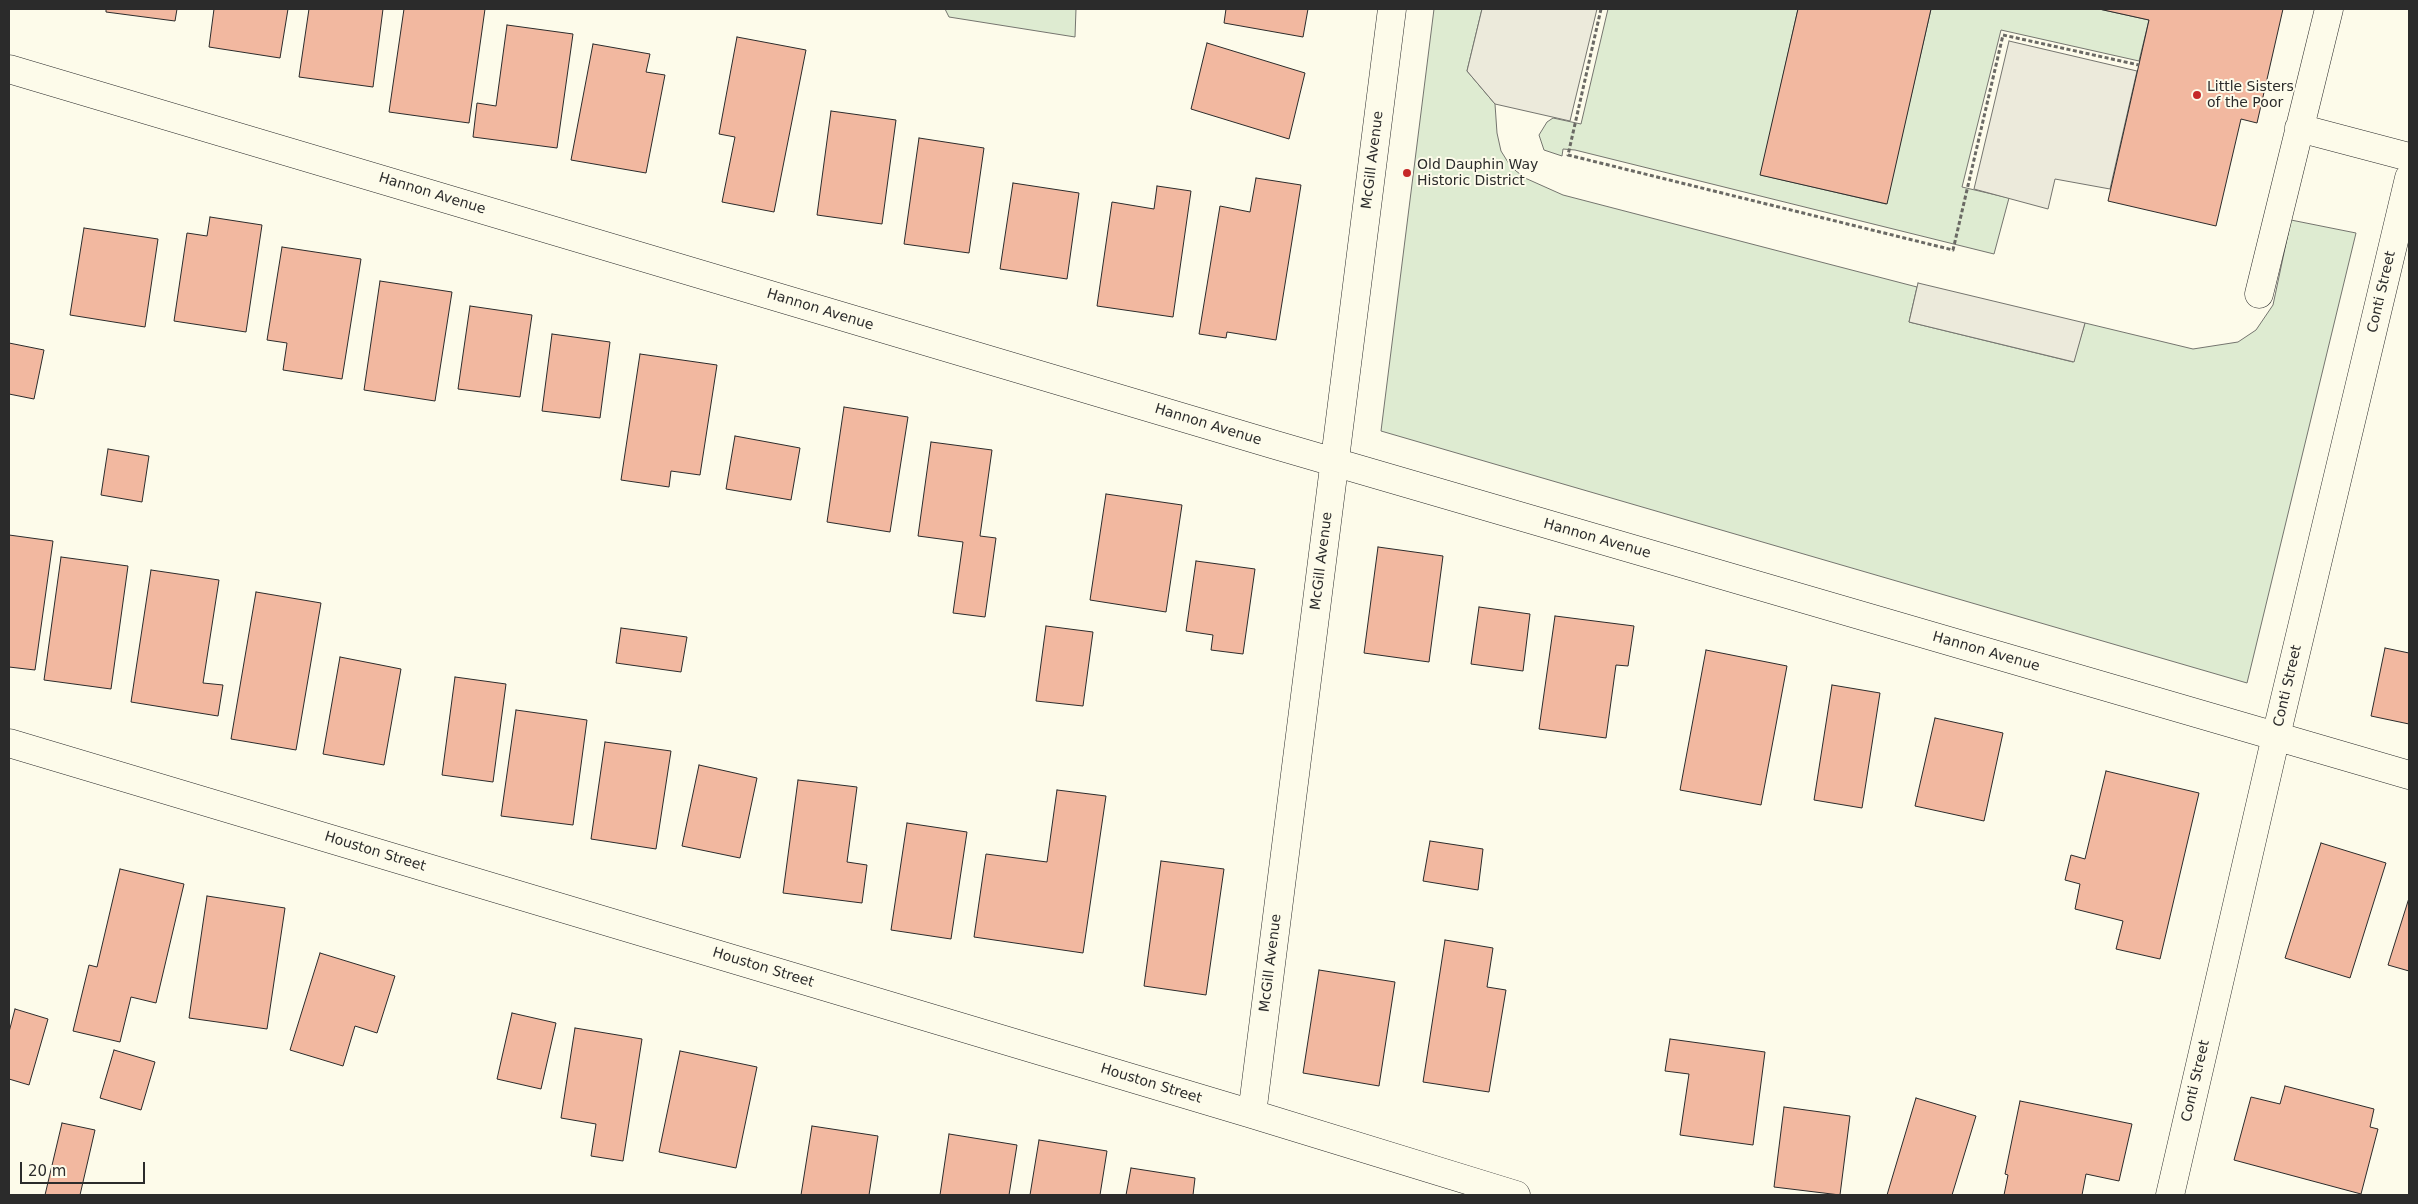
<!DOCTYPE html>
<style>
body{margin:0}
#map{position:relative;width:2418px;height:1204px;overflow:hidden;background:#fdfbea;font-family:"DejaVu Sans",sans-serif}
canvas{display:block}
.frame{position:absolute;inset:0;border:10px solid #2b2b2b;pointer-events:none}
.scale{position:absolute;left:20px;top:1162px;width:125px;height:22px;box-sizing:border-box;border:2px solid #2b2b2b;border-top:0;padding-left:6px;font-size:15px;line-height:18px;white-space:nowrap;color:#2b2b2b;-webkit-text-stroke:4px #fdfbea;paint-order:stroke}
</style>
<div id="map">
<canvas width="2418" height="1204"></canvas>
<div class="frame"></div>
<div class="scale">20 m</div>
</div>
<script>
const context = document.querySelector('canvas').getContext('2d');
context.lineJoin = 'round';
function fill(path, color) { context.fillStyle = color; context.fill(path, 'evenodd'); }
const toPath = rows => new Path2D(rows.map(r => 'M' + r).join(''));
function strokePath(path, color, width, dash) { context.strokeStyle = color; context.lineWidth = width; context.lineCap = dash ? 'butt' : 'round'; context.setLineDash(dash || []); context.stroke(path); }
function write(font, color, halo, rows, align = 'center') {
  context.font = font + ' "DejaVu Sans",sans-serif'; context.lineWidth = 4; context.setLineDash([]); context.textBaseline = 'middle'; context.strokeStyle = halo; context.fillStyle = color; for (const [text, x, y, turn = 0] of rows) {
    context.save(); context.translate(x, y); context.rotate((+turn || 0) * Math.PI / 180); context.textAlign = isNaN(turn) ? turn : align; if (halo) context.strokeText(text, 0, 0); context.fillText(text, 0, 0); context.restore();
  }
}
const green = toPath([
 [945,9,1076,9,1075,37,949,17,945,9],
 [1434,9,1482,9,1467,71,1495,104,1497,133,1501,151,1511,167,1525,178,1563,195,1917,287,1909,322,2073,362,2085,323,2193,349,2238,342,2256,330,2273,305,2291,220,2356,233,2247,683,1381,431,1434,9],
 [1608,9,1798,9,1761,175,1886,204,1931,9,2099,9,2149,20,2139,61,2001,30,1962,187,2009,198,1994,254,1575,150,1563,149,1562,156,1544,150,1539,135,1547,122,1553,118,1581,124,1608,9]
]);
fill(green, '#deebd1');
strokePath(green, '#74746e', 1);
const parking = toPath([
 [1482,9,1597,9,1570,121,1495,104,1467,71,1482,9],
 [2009,41,2137,71,2110,189,2055,179,2048,209,1974,189,2009,41],
 [1918,283,2085,323,2074,362,1909,322,1918,283]
]);
fill(parking, '#eceadb');
strokePath(parking, '#74746e', 1);
const building = toPath([
 [106,9,177,9,175,21,106,12,106,9],
 [214,9,288,9,280,58,209,47,214,9],
 [309,9,383,9,373,87,299,77,309,9],
 [404,9,485,9,469,123,389,112,404,9],
 [1226,9,1308,9,1303,37,1224,23,1226,9],
 [1798,9,1931,9,1887,204,1760,175,1798,9],
 [2099,9,2283,9,2257,123,2241,119,2216,226,2108,201,2149,20,2099,9],
 [507,25,573,34,557,148,473,137,477,103,496,106,507,25],
 [737,37,806,50,774,212,722,202,735,137,719,134,737,37],
 [1207,43,1305,73,1289,139,1191,109,1207,43],
 [593,44,650,54,646,72,665,75,646,173,571,160,593,44],
 [831,111,896,120,882,224,817,215,831,111],
 [919,138,984,148,969,253,904,244,919,138],
 [1256,178,1301,185,1276,340,1227,332,1226,338,1199,334,1220,206,1250,212,1256,178],
 [1013,183,1079,193,1067,279,1000,269,1013,183],
 [1157,186,1191,191,1173,317,1097,306,1112,202,1154,209,1157,186],
 [210,217,262,225,246,332,174,321,187,233,207,236,210,217],
 [84,228,158,239,145,327,70,315,84,228],
 [282,247,361,259,342,379,283,370,287,343,267,340,282,247],
 [380,281,452,292,435,401,364,390,380,281],
 [470,306,532,315,520,397,458,389,470,306],
 [552,334,610,342,600,418,542,411,552,334],
 [9,343,44,350,34,399,9,394,9,343],
 [640,354,717,365,700,475,671,471,669,487,621,480,640,354],
 [844,407,908,417,890,532,827,522,844,407],
 [735,436,800,448,791,500,726,489,735,436],
 [931,442,992,450,980,536,996,538,985,617,953,613,963,542,918,536,931,442],
 [108,449,149,456,142,502,101,495,108,449],
 [1106,494,1182,505,1166,612,1090,600,1106,494],
 [9,535,53,541,35,670,9,667,9,535],
 [1378,547,1443,556,1429,662,1364,653,1378,547],
 [61,557,128,566,111,689,44,680,61,557],
 [1196,561,1255,569,1243,654,1211,650,1213,635,1186,631,1196,561],
 [151,570,219,580,203,683,223,685,218,716,131,702,151,570],
 [256,592,321,603,296,750,231,739,256,592],
 [1479,607,1530,614,1523,671,1471,664,1479,607],
 [1555,616,1634,626,1628,666,1616,665,1606,738,1539,729,1555,616],
 [1046,626,1093,632,1083,706,1036,701,1046,626],
 [621,628,687,637,681,672,616,663,621,628],
 [2385,648,2409,653,2409,724,2371,716,2385,648],
 [1706,650,1787,666,1761,805,1680,790,1706,650],
 [340,657,401,669,384,765,323,754,340,657],
 [455,677,506,684,493,782,442,775,455,677],
 [1832,685,1880,693,1862,808,1814,800,1832,685],
 [516,710,587,720,573,825,501,816,516,710],
 [1935,718,2003,733,1984,821,1915,806,1935,718],
 [605,742,671,751,656,849,591,839,605,742],
 [699,765,757,778,740,858,682,846,699,765],
 [2106,771,2199,793,2160,959,2116,949,2123,921,2075,909,2080,884,2065,880,2071,855,2085,859,2106,771],
 [798,780,857,787,847,862,867,865,862,903,783,893,798,780],
 [1057,790,1106,796,1083,953,974,937,986,854,1047,862,1057,790],
 [907,823,967,832,951,939,891,930,907,823],
 [1430,841,1483,849,1478,890,1423,881,1430,841],
 [2321,843,2386,863,2350,978,2285,958,2321,843],
 [1161,861,1224,869,1206,995,1144,986,1161,861],
 [120,869,184,884,156,1003,131,997,120,1042,73,1031,89,965,97,967,120,869],
 [207,896,285,908,267,1029,189,1018,207,896],
 [2409,898,2409,971,2388,965,2409,898],
 [1445,940,1493,948,1487,987,1506,990,1489,1092,1423,1082,1445,940],
 [320,953,395,976,377,1033,355,1026,343,1066,290,1050,320,953],
 [1319,970,1395,982,1379,1086,1303,1073,1319,970],
 [15,1009,48,1019,29,1085,9,1079,9,1032,15,1009],
 [512,1013,556,1023,541,1089,497,1079,512,1013],
 [575,1028,642,1039,623,1161,591,1156,596,1124,561,1118,575,1028],
 [1670,1039,1765,1052,1753,1145,1680,1135,1689,1074,1665,1071,1670,1039],
 [114,1050,155,1062,141,1110,100,1098,114,1050],
 [680,1051,757,1067,736,1168,659,1152,680,1051],
 [2285,1086,2374,1109,2370,1127,2378,1129,2361,1194,2234,1160,2251,1097,2280,1104,2285,1086],
 [1916,1098,1976,1116,1952,1195,1887,1195,1916,1098],
 [2020,1101,2132,1124,2119,1181,2086,1174,2082,1195,2004,1195,2008,1175,2005,1174,2020,1101],
 [1784,1107,1850,1116,1840,1195,1774,1187,1784,1107],
 [62,1123,95,1130,80,1195,45,1195,62,1123],
 [812,1126,878,1136,869,1195,801,1195,812,1126],
 [949,1134,1017,1145,1009,1195,940,1195,949,1134],
 [1039,1140,1107,1151,1100,1195,1030,1195,1039,1140],
 [1131,1168,1195,1178,1193,1195,1126,1195,1131,1168]
]);
fill(building, '#f2b8a0');
strokePath(building, '#2b2b2b', 1);
const minor = toPath([
 [9,69,1272,444,2409,775],
 [2299,128,2409,157],
 [2259,294,2329,9],
 [9,743,1252,1114,1516,1195],
 [1252,1114,1392,9],
 [2170,1195,2276,736,2409,178]
]);
strokePath(minor, '#2b2b2b', 29);
strokePath(toPath([
 [1601,9,1568,155,1953,250,2003,35,2139,65]
]), '#6a6964', 3, [4, 2.5]);
strokePath(minor, '#fdfbea', 28);
for (const [x, y, r, color] of [
 [2197,95,5,"#c62828"],
 [1407,173,5,"#c62828"]
]) { const dot = new Path2D(); dot.arc(x, y, r, 0, 2 * Math.PI); context.fillStyle = color; context.fill(dot); strokePath(dot, '#fdfbea', 2); }
write('14px', '#2b2b2b', '#fdfbea', [
 ["Little Sisters",2207,87],
 ["of the Poor",2207,103],
 ["Old Dauphin Way",1417,165],
 ["Historic District",1417,181]
], 'left');
write('14px', '#2b2b2b', '#fdfbea', [
 ["McGill Avenue",1373,160,-83],
 ["Hannon Avenue",432,194,17],
 ["Conti Street",2382,292,-77],
 ["Hannon Avenue",820,310,17],
 ["Hannon Avenue",1208,425,17],
 ["Hannon Avenue",1597,539,16],
 ["McGill Avenue",1322,561,-83],
 ["Hannon Avenue",1986,652,16],
 ["Conti Street",2288,686,-77],
 ["Houston Street",375,852,17],
 ["McGill Avenue",1271,963,-83],
 ["Houston Street",763,968,17],
 ["Conti Street",2196,1081,-77],
 ["Houston Street",1151,1084,17]
]);
</script>
